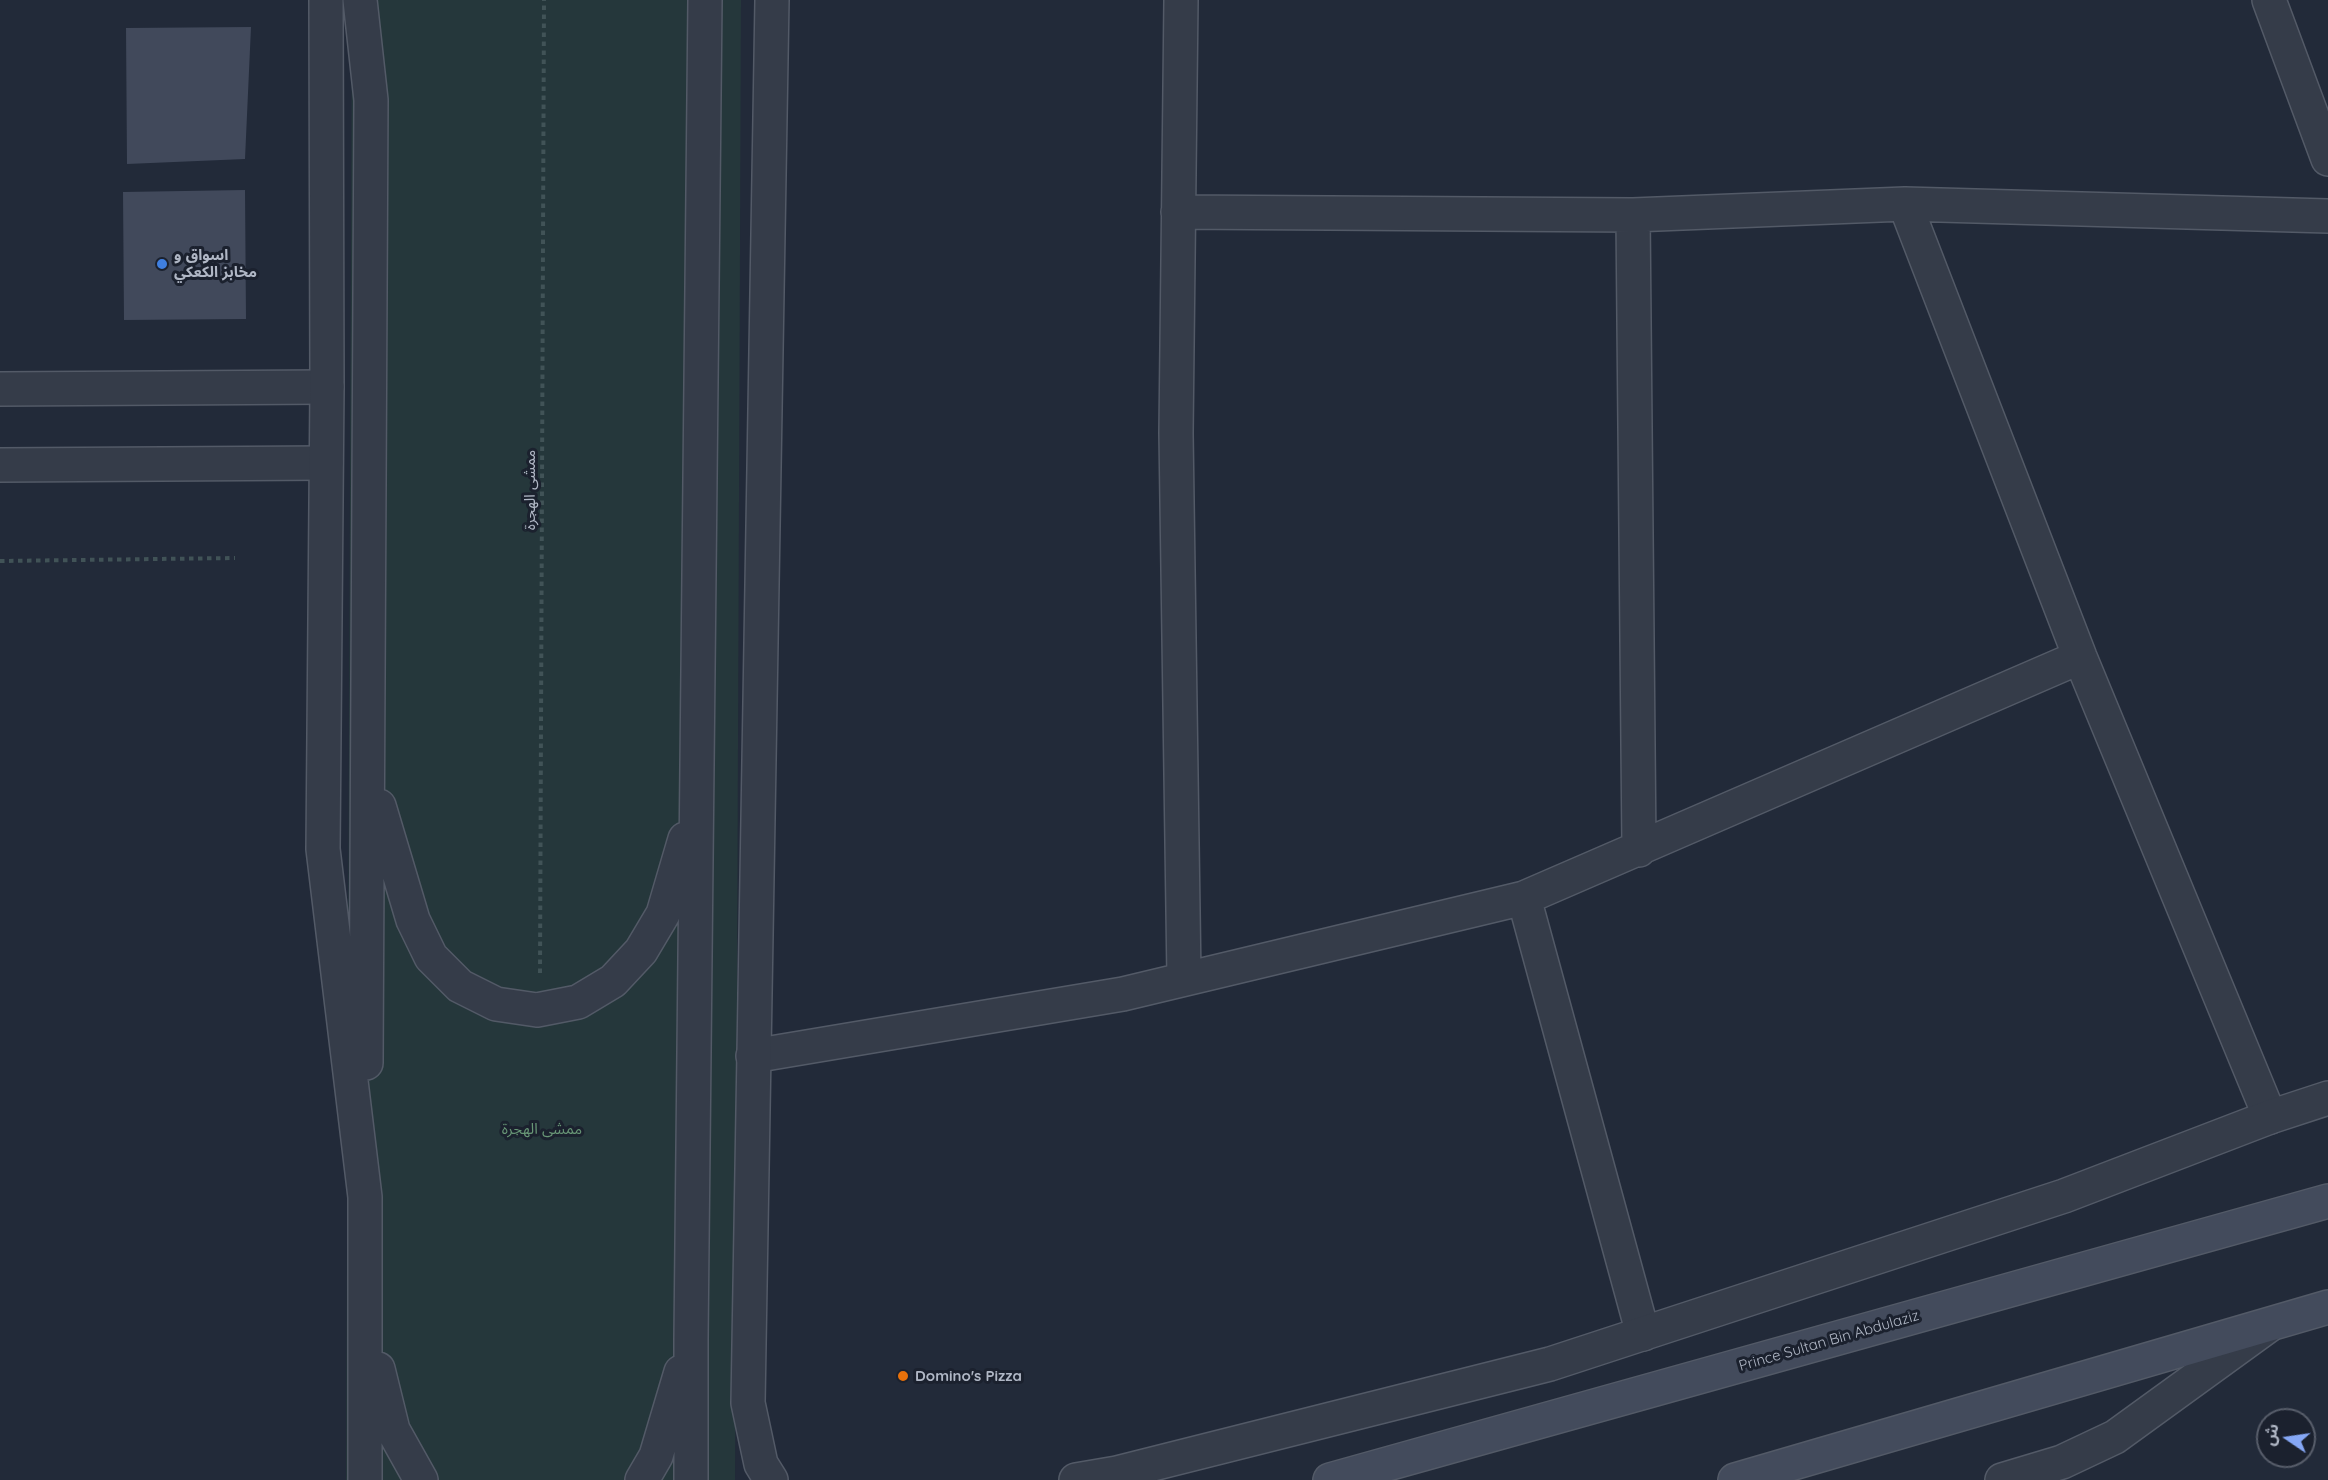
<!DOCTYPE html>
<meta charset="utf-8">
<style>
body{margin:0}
#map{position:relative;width:2328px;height:1480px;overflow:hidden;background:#222a39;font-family:Quicksand,"Noto Sans Arabic",sans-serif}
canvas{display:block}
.north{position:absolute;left:2256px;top:1408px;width:60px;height:60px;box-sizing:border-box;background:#1b212e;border:2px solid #575d6a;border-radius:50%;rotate:283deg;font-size:16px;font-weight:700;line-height:24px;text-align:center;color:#b0b7c5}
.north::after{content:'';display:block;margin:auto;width:21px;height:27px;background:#85a7f5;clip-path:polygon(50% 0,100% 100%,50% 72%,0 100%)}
</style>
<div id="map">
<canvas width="2328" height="1480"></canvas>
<div class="north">ش</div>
</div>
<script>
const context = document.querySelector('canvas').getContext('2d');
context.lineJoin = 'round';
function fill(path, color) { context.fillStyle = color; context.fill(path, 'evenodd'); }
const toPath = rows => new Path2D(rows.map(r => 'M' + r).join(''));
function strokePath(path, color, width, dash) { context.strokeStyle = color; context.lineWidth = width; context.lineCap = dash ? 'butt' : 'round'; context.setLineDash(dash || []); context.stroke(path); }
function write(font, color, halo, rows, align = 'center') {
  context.font = font + ' Quicksand,"Noto Sans Arabic",sans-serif'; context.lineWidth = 6; context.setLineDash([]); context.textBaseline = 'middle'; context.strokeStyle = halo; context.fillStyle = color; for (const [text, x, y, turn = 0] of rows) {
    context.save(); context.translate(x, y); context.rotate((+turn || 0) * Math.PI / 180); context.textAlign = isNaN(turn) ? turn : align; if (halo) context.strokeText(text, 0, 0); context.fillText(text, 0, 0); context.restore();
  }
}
fill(toPath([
 [352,0,741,0,735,1480,346,1480]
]), '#25373b');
fill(toPath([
 [251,27,245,159,127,164,126,28],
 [245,190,246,319,124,320,123,192]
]), '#41495b');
const minor = toPath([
 [1181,0,1176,433,1184,979],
 [2269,0,2328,159],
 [1905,204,2080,657,2270,1117],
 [1178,212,1633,215,1905,204,2328,216],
 [1633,215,1639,850],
 [0,389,327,387],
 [0,465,326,463],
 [1524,898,1643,1334],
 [753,1056,1123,994,1524,898,2080,657],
 [2002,1480,2062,1462,2115,1437,2268,1326]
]);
const tertiary = toPath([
 [326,0,327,387,323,849,365,1197,365,1480],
 [360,0,371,100,366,1063],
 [379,806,413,920,431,957,460,986,496,1004,537,1010,578,1002,613,981,641,951,663,914,685,839],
 [378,1369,393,1430,421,1480],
 [642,1480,656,1456,681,1372],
 [691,1480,691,1339,705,0],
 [771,1480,761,1464,748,1403,772,0],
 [1076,1480,1117,1473,1550,1364,2064,1196,2270,1117,2328,1098]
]);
const secondary = toPath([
 [1330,1480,2328,1201],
 [1735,1480,2328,1307]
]);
strokePath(minor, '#535a67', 36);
strokePath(tertiary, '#535a67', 36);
strokePath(secondary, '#535a67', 36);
strokePath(toPath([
 [0,561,235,558],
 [540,973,544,0]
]), '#415357', 4, [4.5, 4.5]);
strokePath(minor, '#353c49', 33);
strokePath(tertiary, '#353c49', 33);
strokePath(secondary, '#434b5c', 33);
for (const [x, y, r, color] of [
 [162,264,6,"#3f7fe0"],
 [903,1376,6,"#e8710a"]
]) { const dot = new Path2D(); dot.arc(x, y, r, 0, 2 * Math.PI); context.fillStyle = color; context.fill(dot); strokePath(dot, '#1b212e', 2); }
write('bold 15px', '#b0b7c5', '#1b212e', [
 ["اسواق و",174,255],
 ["مخابز الكعكي",174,272],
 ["Domino's Pizza",915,1376]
], 'left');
write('15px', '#b0b7c5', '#1b212e', [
 ["ممشى الهجرة",530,490,-90],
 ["Prince Sultan Bin Abdulaziz",1829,1341,-16]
]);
write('15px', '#689676', '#1b212e', [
 ["ممشى الهجرة",542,1129]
]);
</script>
